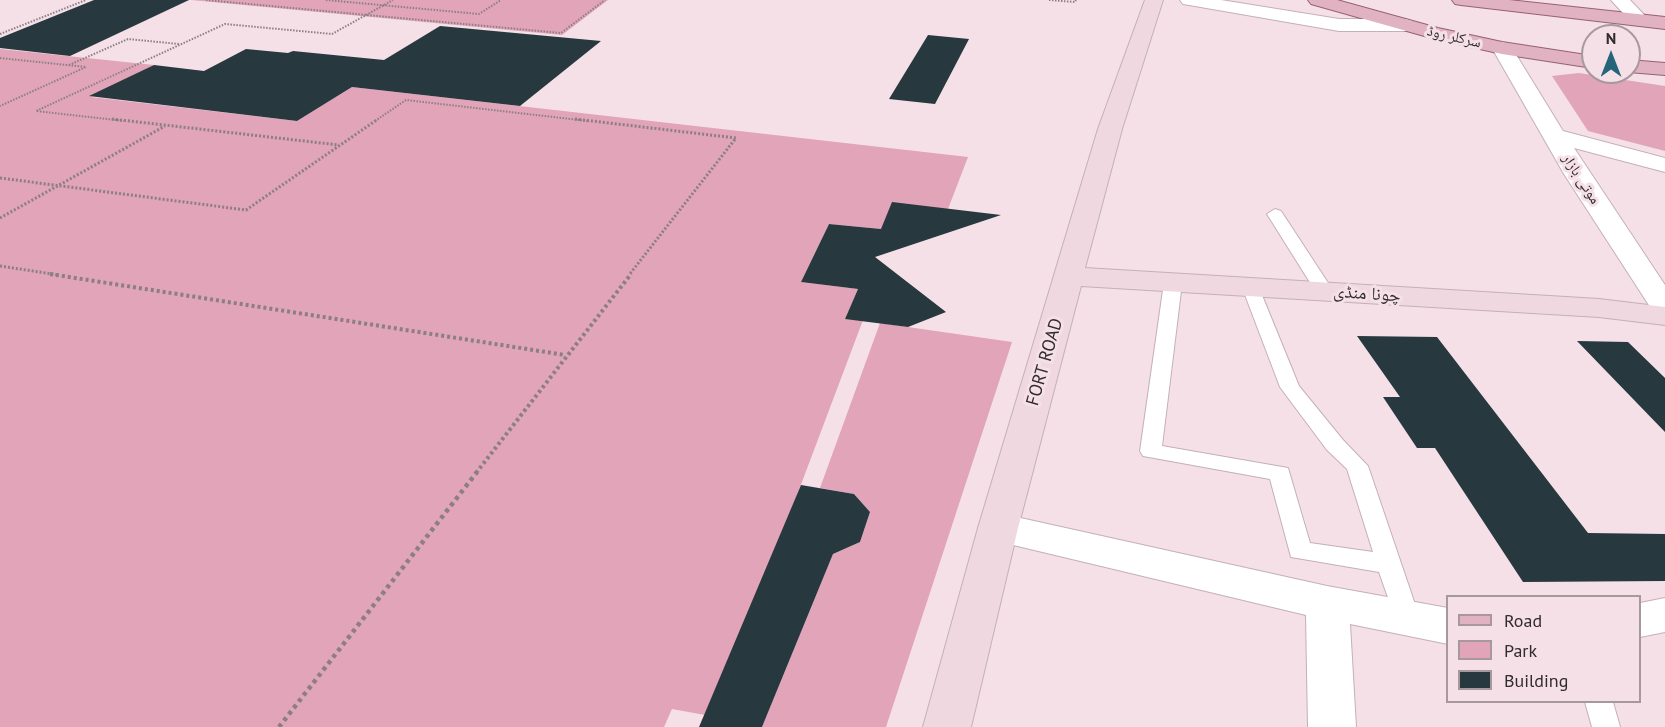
<!DOCTYPE html>
<meta charset="utf-8">
<style>
body{margin:0}
#map{position:relative;width:1665px;height:727px;overflow:hidden;background:#f4e0e6;font-family:"PT Sans",sans-serif}
canvas{display:block}
.legend{position:absolute;left:1446px;top:595px;width:195px;height:108px;box-sizing:border-box;background:#f4e0e6;border:2px solid #a6989c;margin:0;padding:8px 10px;list-style:none;font-size:18px;color:#322b2d}
.legend li{display:flex;align-items:center;gap:12px;height:30px}
.legend b{width:30px;border:2px solid #a6989c}
.north{position:absolute;left:1581px;top:24px;width:60px;height:60px;box-sizing:border-box;background:#f4e0e6;border:2px solid #a6989c;border-radius:50%;rotate:0deg;font-size:16px;font-weight:700;line-height:24px;text-align:center;color:#322b2d}
.north::after{content:'';display:block;margin:auto;width:21px;height:27px;background:#25657a;clip-path:polygon(50% 0,100% 100%,50% 72%,0 100%)}
</style>
<div id="map">
<canvas width="1665" height="727"></canvas>
<ul class="legend">
<li><b style="height:8px;background:#e0b2c2"></b>Road</li>
<li><b style="height:16px;background:#e1a4b8"></b>Park</li>
<li><b style="height:16px;background:#27383e"></b>Building</li>
</ul>
<div class="north">N</div>
</div>
<script>
const context = document.querySelector('canvas').getContext('2d');
context.lineJoin = 'round';
function fill(path, color) { context.fillStyle = color; context.fill(path, 'evenodd'); }
const toPath = rows => new Path2D(rows.map(r => 'M' + r).join(''));
function strokePath(path, color, width, dash) { context.strokeStyle = color; context.lineWidth = width; context.lineCap = dash ? 'butt' : 'round'; context.setLineDash(dash || []); context.stroke(path); }
function write(font, color, halo, rows, align = 'center') {
  context.font = font + ' "PT Sans","Noto Naskh Arabic",sans-serif'; context.lineWidth = 6; context.setLineDash([]); context.textBaseline = 'middle'; context.strokeStyle = halo; context.fillStyle = color; for (const [text, x, y, turn = 0] of rows) {
    context.save(); context.translate(x, y); context.rotate((+turn || 0) * Math.PI / 180); context.textAlign = isNaN(turn) ? turn : align; if (halo) context.strokeText(text, 0, 0); context.fillText(text, 0, 0); context.restore();
  }
}
fill(toPath([
 [191,0,608,0,562,35],
 [0,49,154,65,91,97,297,121,352,87,968,157,948,209,881,229,829,224,801,282,858,289,845,319,863,320,788,519,705,715,672,709,664,727,0,727],
 [1579,73,1665,86,1665,151,1588,131,1552,76],
 [880,323,1012,342,886,727,762,727,833,554,860,542,870,512,854,494,820,488]
]), '#e1a4b8');
fill(toPath([
 [94,0,189,0,70,56,0,48,0,38],
 [440,26,601,41,520,106,352,87,297,121,89,96,154,65,204,71,246,49,288,53,293,51,384,60],
 [928,35,969,39,935,104,889,99],
 [892,202,1001,215,875,257,946,312,908,327,845,319,858,289,801,282,829,224,881,229],
 [1357,336,1437,337,1588,533,1665,534,1665,581,1523,582,1435,448,1417,448,1383,397,1400,397],
 [1577,341,1628,342,1665,378,1665,432],
 [801,485,854,494,870,512,860,542,833,554,762,727,699,727]
]), '#27383e');
const lane = toPath([
 [1275,209,1281,211,1334,292,1331,296,1325,297,1319,296,1316,292,1267,214,1275,209],
 [1173,278,1179,279,1182,283,1162,446,1288,468,1310,543,1373,552,1347,469,1327,450,1280,387,1242,287,1245,283,1251,282,1257,283,1299,386,1343,440,1368,466,1420,619,1416,626,1407,629,1398,626,1379,572,1291,557,1270,479,1143,456,1140,451,1164,283,1167,279,1173,278],
 [1585,702,1613,702,1620,727,1592,727,1585,702]
]);
const street = toPath([
 [1180,0,1221,0,1339,19,1405,19,1412,21,1414,25,1412,29,1405,31,1339,31,1189,5,1183,4,1180,0],
 [1611,0,1630,0,1649,20,1647,24,1633,24,1611,0],
 [1502,42,1509,44,1512,48,1563,131,1665,158,1665,172,1574,148,1665,285,1665,316,1654,313,1564,174,1492,48,1495,44,1502,42],
 [998,513,1327,586,1448,608,1448,644,1350,624,1356,727,1308,727,1306,615,984,538,978,528,984,518,998,513],
 [1665,598,1665,632,1640,637,1640,603,1665,598]
]);
const secondary = toPath([
 [1145,0,1163,0,1122,129,1085,268,1599,299,1665,307,1665,325,1599,317,1081,286,1018,528,971,727,923,727,978,528,1098,129,1145,0]
]);
const primary = toPath([
 [1308,0,1337,0,1438,28,1502,42,1593,56,1593,68,1502,54,1435,39,1311,4,1308,0],
 [1452,0,1509,0,1665,17,1665,29,1461,5,1455,4,1452,0],
 [1629,60,1665,63,1665,75,1628,72,1629,60]
]);
strokePath(lane, '#c4b0b6', 2);
strokePath(street, '#c4b0b6', 2);
strokePath(secondary, '#c4b0b6', 2);
strokePath(primary, '#966174', 2);
strokePath(toPath([
 [206,0,561,33,605,0],
 [326,0,479,14,501,0],
 [1049,0,1075,2,1076,0],
 [0,34,86,0],
 [0,58,86,67,0,106],
 [69,65,128,39,179,44],
 [125,121,36,111,225,24,332,34,393,0],
 [375,121,406,100,588,121]
]), '#8c7f83', 2, [1.5, 1.5]);
strokePath(toPath([
 [112,119,339,145],
 [575,119,736,138,629,275],
 [0,178,246,210,378,119],
 [0,218,165,126],
 [0,266,59,275]
]), '#8c7f83', 3, [2, 2]);
strokePath(toPath([
 [50,274,565,355],
 [476,473,631,274]
]), '#8c7f83', 4, [3, 3]);
strokePath(toPath([
 [279,727,477,472]
]), '#8c7f83', 4.5, [4, 4]);
fill(lane, '#fff');
fill(street, '#fff');
fill(secondary, '#f0d8e1');
fill(primary, '#e0b2c2');
write('15px', '#322b2d', '#f4e0e6', [
 ["سرکلر روڈ",1454,37,13],
 ["موتی بازار",1581,179,57]
]);
write('18px', '#322b2d', '#f4e0e6', [
 ["چونا منڈی",1367,294,4],
 ["FORT ROAD",1045,362,-74]
]);
</script>
